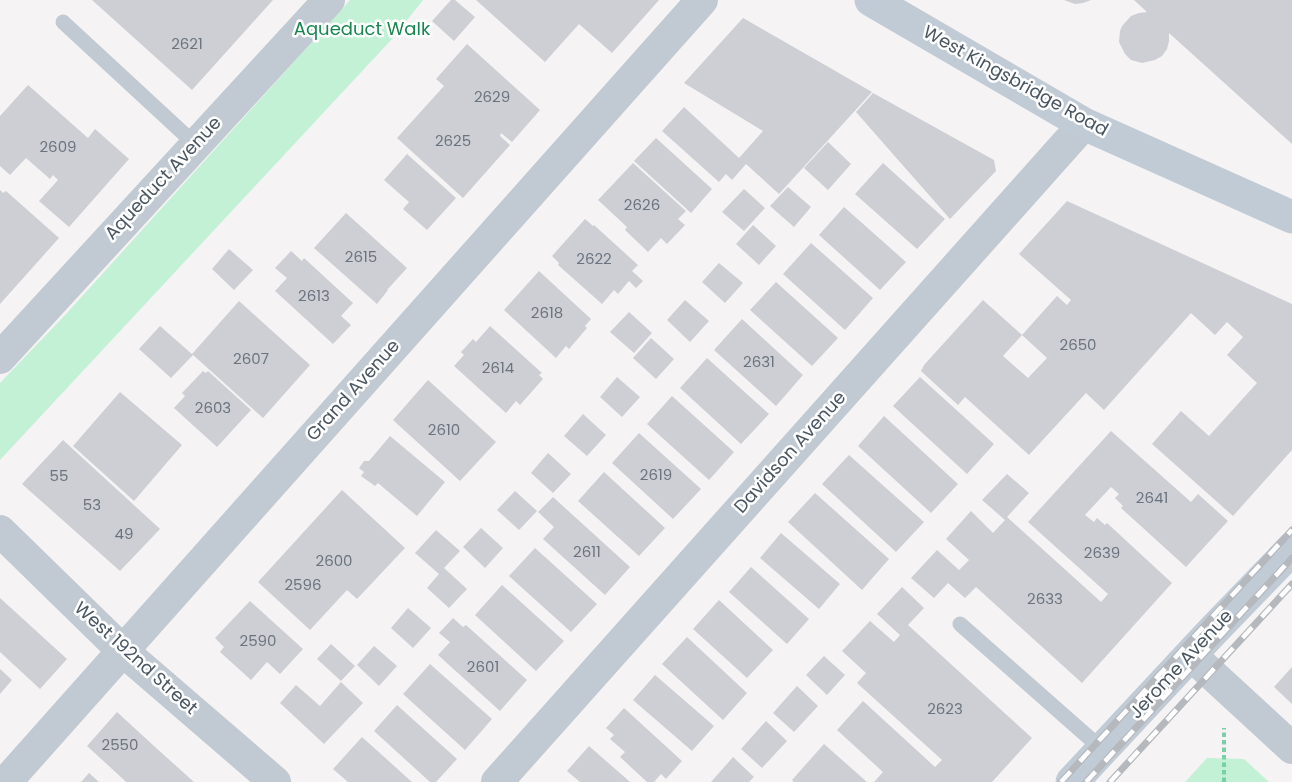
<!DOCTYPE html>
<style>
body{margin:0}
canvas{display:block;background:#f5f3f3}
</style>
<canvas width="1292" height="782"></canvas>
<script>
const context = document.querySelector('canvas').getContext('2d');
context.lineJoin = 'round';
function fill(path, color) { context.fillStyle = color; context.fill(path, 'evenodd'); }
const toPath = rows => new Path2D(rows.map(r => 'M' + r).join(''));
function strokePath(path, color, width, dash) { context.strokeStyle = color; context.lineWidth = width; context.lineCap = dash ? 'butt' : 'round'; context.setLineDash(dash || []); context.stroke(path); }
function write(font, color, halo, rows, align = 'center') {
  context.font = font + ' Poppins,sans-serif'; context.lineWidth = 5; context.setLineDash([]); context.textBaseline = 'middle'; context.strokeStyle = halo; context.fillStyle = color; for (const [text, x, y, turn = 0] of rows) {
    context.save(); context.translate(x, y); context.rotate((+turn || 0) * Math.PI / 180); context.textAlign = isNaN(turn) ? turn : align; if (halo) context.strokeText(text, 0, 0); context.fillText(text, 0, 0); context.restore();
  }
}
fill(toPath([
 [350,0,423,0,392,39,0,460,0,383,67,313],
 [1207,758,1244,759,1269,782,1185,782]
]), '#c3f1d5');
fill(toPath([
 [92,0,273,0,192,90],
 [451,0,455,0,475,17,454,41,432,21],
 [476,0,659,0,612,53,579,24,545,62],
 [1064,0,1091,0,1083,3,1075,4],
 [1134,0,1292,0,1292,144,1169,33,1169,41,1167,49,1162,56,1155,60,1142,63,1131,60,1125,54,1119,42,1120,31,1122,26,1131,16,1139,13,1147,12],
 [743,18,872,92,779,194,746,164,732,180,726,174,719,182,662,131,684,107,739,158,763,131,684,83],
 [467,44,540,110,512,142,501,133,500,136,510,145,463,198,397,138,444,86,436,79],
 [28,85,88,138,95,129,129,159,69,227,39,201,58,180,53,175,50,179,26,158,10,175,0,166,0,116],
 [873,93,994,160,996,171,950,219,856,112],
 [656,138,712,189,691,213,634,161],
 [828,142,851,164,828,190,804,168],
 [407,154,456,198,427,230,403,209,409,202,384,180],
 [633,163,686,211,678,219,685,225,667,244,661,238,648,252,625,230,627,227,598,200],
 [883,163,945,219,917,249,855,194],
 [788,187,811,207,794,227,770,206],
 [744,189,765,208,744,231,722,212],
 [0,190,3,193,6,191,59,238,0,304],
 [1067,201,1292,304,1292,450,1233,516,1152,444,1181,411,1209,436,1257,383,1227,355,1243,337,1227,322,1215,335,1191,313,1104,410,1086,393,1029,455,965,397,958,405,921,371,924,365,983,300,1022,335,1003,356,1028,378,1047,358,1022,335,1057,296,1067,305,1071,300,1019,254],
 [844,207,906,262,880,290,819,235],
 [346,213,407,268,387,290,388,290,377,304,314,248],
 [585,219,593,226,594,225,638,265,632,271,643,281,636,288,629,281,618,294,614,290,602,304,558,265,559,263,552,256],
 [753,225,776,246,759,265,736,244],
 [811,243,873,298,845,330,783,274],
 [229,249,253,270,234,290,212,269],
 [291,251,302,261,304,258,353,303,341,316,351,325,333,344,275,291,287,278,275,268],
 [719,263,743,283,725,303,702,282],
 [539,271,591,319,585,326,587,328,569,349,566,346,556,358,504,310],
 [776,282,838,338,812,366,750,310],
 [685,300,709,321,690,342,667,320],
 [239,301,310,365,263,418,192,354],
 [629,312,652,333,634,353,610,332],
 [742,319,803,375,776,406,714,350],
 [160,326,193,355,171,378,139,349],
 [490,326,542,373,539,375,543,379,520,405,516,401,506,413,454,366,464,355,461,352,473,339,476,342],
 [651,338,674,359,656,379,633,358],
 [707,358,769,414,741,444,680,388],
 [203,371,206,373,208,371,251,410,217,447,174,408,185,396,182,393],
 [617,377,640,397,622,417,600,397],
 [920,377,994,444,967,474,893,406],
 [428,380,496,442,460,481,393,420],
 [120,392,182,445,134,501,73,446],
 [672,396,734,452,709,480,647,424],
 [583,414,606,435,587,456,564,436],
 [884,416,958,484,931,513,858,446],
 [1111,431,1191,502,1198,494,1228,521,1186,567,1121,508,1123,506,1115,498,1119,494,1111,487,1085,515,1094,522,1097,518,1105,525,1107,523,1172,583,1082,683,976,587,965,598,948,583,934,598,911,578,937,550,959,570,969,560,946,539,971,511,993,533,1005,520,982,500,1007,474,1029,493,1007,517,1101,602,1108,594,1028,522],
 [639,433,701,489,673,519,612,463],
 [390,436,445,482,417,516,378,483,375,486,361,476,364,472,359,468,364,461,369,461],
 [63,440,160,529,120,571,22,484],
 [548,453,571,474,553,493,531,473],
 [849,455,924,522,896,552,822,484],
 [604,472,665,528,639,556,578,501],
 [342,490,405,548,357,599,347,590,310,630,258,582],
 [515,491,537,511,519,530,497,510],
 [815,493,889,559,862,590,788,522],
 [553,497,630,567,605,595,543,539,554,527,538,512],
 [481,528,503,548,485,568,463,547],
 [436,530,460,551,444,568,467,589,449,608,427,588,439,574,415,553],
 [781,533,840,584,819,609,760,558],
 [535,548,597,604,571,632,509,576],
 [751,567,809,619,787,644,729,592],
 [502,585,564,641,536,671,475,615],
 [902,587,924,608,908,625,1032,738,992,782,874,782,883,772,837,730,863,701,935,767,942,760,857,683,866,673,842,651,870,621,894,642,900,635,877,614],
 [0,598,67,659,40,689,0,652],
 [719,600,773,650,747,678,693,629],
 [250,601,303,649,280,674,267,662,251,680,220,652,224,647,215,638],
 [408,608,431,628,413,648,391,628],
 [453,618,463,627,466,625,527,680,500,711,438,655,450,642,439,633],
 [687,637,747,693,723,720,662,664],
 [331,644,355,666,341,681,317,659],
 [374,646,397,666,379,686,357,665],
 [824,656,845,675,827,695,806,675],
 [430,664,492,719,465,750,403,694],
 [1292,667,1292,704,1274,687],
 [0,669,12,680,0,694],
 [655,675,714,726,692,751,633,700],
 [341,682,363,703,324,744,280,703,296,685,320,706],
 [797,686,818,706,794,732,773,713],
 [397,705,457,759,436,782,430,782,374,731],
 [624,708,682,761,666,779,661,774,654,782,647,782,620,757,625,752,610,739,614,735,606,728],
 [117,712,154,746,194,782,126,782,123,779,87,746],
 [766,721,787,741,762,768,741,749],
 [362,737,412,782,348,782,333,769],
 [824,744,867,782,794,782,792,780],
 [589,746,630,782,580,782,567,771],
 [733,757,754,777,749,782,711,782],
 [89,773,99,782,81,782]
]), '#cdcfd5');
strokePath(toPath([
 [1224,782,1224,728]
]), '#7ad0a6', 4, [4.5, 3]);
strokePath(toPath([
 [63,22,196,145],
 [960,624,1103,750]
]), '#c1cad2', 15);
strokePath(toPath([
 [0,358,329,0],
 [0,531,123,651,275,782],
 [1191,655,1292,748],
 [6,782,702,0],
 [497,782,1084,124]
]), '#c1cad2', 32);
strokePath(toPath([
 [871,0,1084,124,1292,217],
 [1072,782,1209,635,1292,549]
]), '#c1cbd6', 33);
const rail = toPath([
 [1061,782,1292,530],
 [1086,782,1292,558],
 [1110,782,1292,584]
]);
strokePath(rail, '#b5b8bd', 7);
strokePath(rail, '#fff', 4.5, [14]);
write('15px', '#6b747e', null, [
 ["2621",187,45],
 ["2629",492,98],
 ["2625",453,142],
 ["2609",58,148],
 ["2626",642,206],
 ["2615",361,258],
 ["2622",594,260],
 ["2613",314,297],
 ["2618",547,314],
 ["2650",1078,346],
 ["2607",251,360],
 ["2631",759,363],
 ["2614",498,369],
 ["2603",213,409],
 ["2610",444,431],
 ["2619",656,476],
 ["55",59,477],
 ["2641",1152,499],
 ["53",92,506],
 ["49",124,535],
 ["2611",587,553],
 ["2639",1102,554],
 ["2600",334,562],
 ["2596",303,586],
 ["2633",1045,600],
 ["2590",258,642],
 ["2601",483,668],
 ["2623",945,710],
 ["2550",120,746]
]);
write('18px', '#17864f', '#fff', [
 ["Aqueduct Walk",362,30]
]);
write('18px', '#4a5661', '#fff', [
 ["West Kingsbridge Road",1015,82,29],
 ["Aqueduct Avenue",164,179,-47],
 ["Grand Avenue",354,391,-48],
 ["Davidson Avenue",791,453,-48],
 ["West 192nd Street",135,659,42],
 ["Jerome Avenue",1182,665,-47]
]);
</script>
